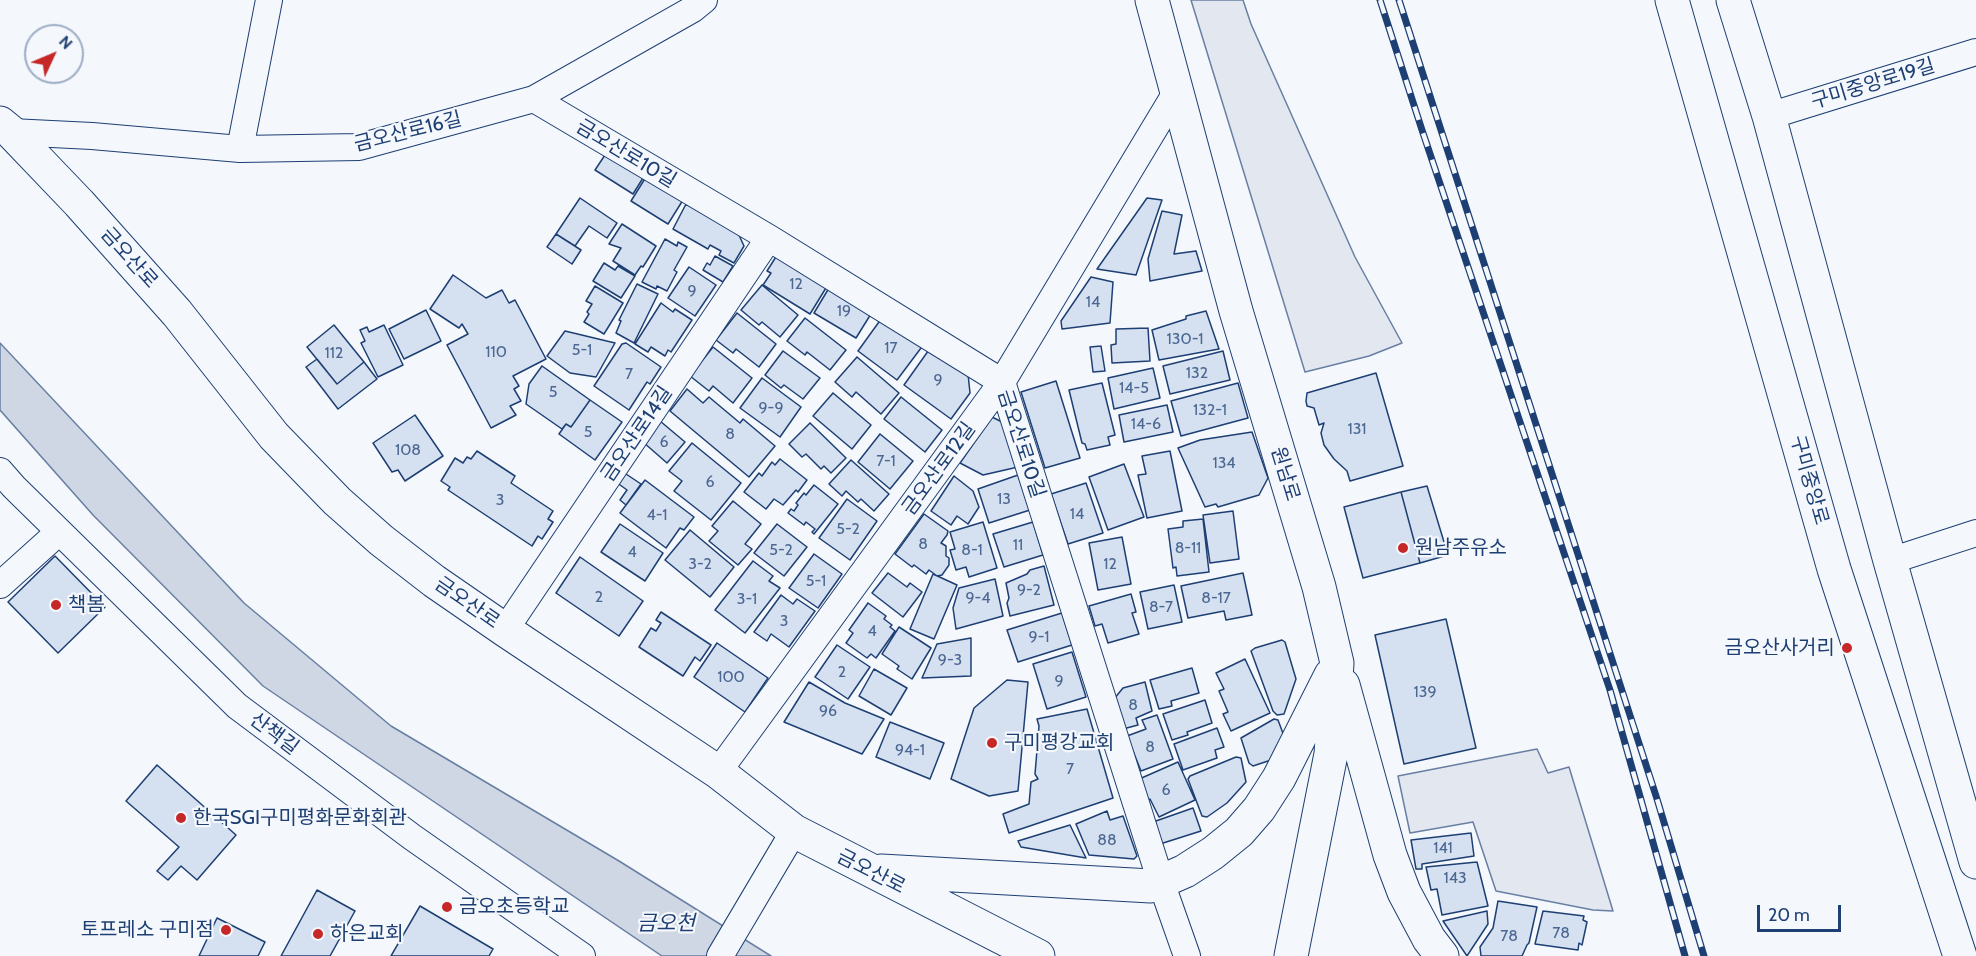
<!DOCTYPE html>
<meta charset="utf-8">
<style>
body{margin:0}
#map{position:relative;width:1976px;height:956px;overflow:hidden;background:#f4f7fb;font-family:Cabin,sans-serif}
canvas{display:block}
.north{position:absolute;left:24px;top:24px;width:60px;height:60px;box-sizing:border-box;background:#f4f7fb;border:2px solid #9eadc5;border-radius:50%;rotate:46deg;font-size:16px;font-weight:700;line-height:24px;text-align:center;color:#1d3f73}
.north::after{content:'';display:block;margin:auto;width:21px;height:27px;background:#c62828;clip-path:polygon(50% 0,100% 100%,50% 72%,0 100%)}
.scale{position:absolute;left:1757px;top:905px;width:84px;height:27px;box-sizing:border-box;border:3px solid #1d3f73;border-top:0;padding-left:8px;font-size:18px;line-height:21px;white-space:nowrap;color:#1d3f73;-webkit-text-stroke:4px #f4f7fb;paint-order:stroke}
</style>
<div id="map">
<canvas width="1976" height="956"></canvas>
<div class="north">N</div>
<div class="scale">20 m</div>
</div>
<script>
const context = document.querySelector('canvas').getContext('2d');
context.lineJoin = 'round';
function fill(path, color) { context.fillStyle = color; context.fill(path, 'evenodd'); }
const toPath = rows => new Path2D(rows.map(r => 'M' + r).join(''));
function strokePath(path, color, width, dash) { context.strokeStyle = color; context.lineWidth = width; context.lineCap = dash ? 'butt' : 'round'; context.setLineDash(dash || []); context.stroke(path); }
function write(font, color, halo, rows, align = 'center') {
  context.font = font + ' Cabin,"Noto Sans KR",sans-serif'; context.lineWidth = 4.5; context.setLineDash([]); context.textBaseline = 'middle'; context.strokeStyle = halo; context.fillStyle = color; for (const [text, x, y, turn = 0] of rows) {
    context.save(); context.translate(x, y); context.rotate((+turn || 0) * Math.PI / 180); context.textAlign = isNaN(turn) ? turn : align; if (halo) context.strokeText(text, 0, 0); context.fillText(text, 0, 0); context.restore();
  }
}
const parking = toPath([
 [1191,0,1243,0,1251,24,1355,257,1402,343,1369,356,1305,372,1191,0],
 [1537,749,1548,773,1569,767,1613,911,1593,910,1496,891,1473,822,1410,833,1398,776,1537,749]
]);
fill(parking, '#e3e8f0');
strokePath(parking, '#687fa3', 1.5);
const water = toPath([
 [0,343,244,603,391,726,619,861,771,956,662,956,263,686,93,515,0,410,0,343]
]);
fill(water, '#cfd7e4');
strokePath(water, '#687fa3', 1.5);
const building = toPath([
 [605,155,643,178,633,194,595,170,605,155],
 [646,177,683,200,668,224,631,201,646,177],
 [580,198,617,223,607,238,589,226,575,246,556,234,580,198],
 [1147,198,1162,200,1136,275,1097,269,1147,198],
 [686,204,738,233,744,246,734,263,719,255,721,251,710,245,708,249,673,229,686,204],
 [1162,211,1182,215,1174,254,1196,251,1202,271,1150,281,1148,259,1162,211],
 [622,224,656,246,643,267,641,266,635,275,613,261,621,248,609,244,622,224],
 [556,234,581,250,572,264,547,247,556,234],
 [665,239,677,246,678,242,687,247,674,270,677,272,667,291,657,286,656,289,642,282,665,239],
 [779,252,829,283,810,314,763,285,771,273,767,271,779,252],
 [715,256,733,266,723,282,703,270,707,263,710,265,715,256],
 [604,263,615,270,618,266,635,276,621,298,593,281,604,263],
 [689,267,716,285,695,316,668,298,689,267],
 [453,275,486,298,502,290,509,303,515,300,546,359,513,376,519,386,514,389,521,401,510,406,516,415,491,428,447,345,468,334,462,324,459,328,430,309,453,275],
 [1091,277,1113,282,1110,323,1062,329,1061,321,1091,277],
 [832,283,874,309,856,338,814,313,832,283],
 [637,284,658,294,634,343,616,333,621,321,619,320,637,284],
 [762,285,798,315,780,337,762,322,759,325,741,310,762,285],
 [595,286,623,303,604,334,584,322,589,314,587,312,592,304,586,301,595,286],
 [661,303,673,312,675,309,692,320,671,352,668,350,665,356,651,347,648,352,635,344,661,303],
 [426,310,441,341,404,359,389,329,426,310],
 [1206,311,1219,349,1159,360,1152,330,1186,319,1186,316,1206,311],
 [737,313,776,344,759,367,736,349,733,353,716,340,737,313],
 [884,315,924,344,897,380,858,351,884,315],
 [805,318,846,350,830,370,807,352,805,355,787,341,805,318],
 [334,325,364,362,337,384,307,347,334,325],
 [384,325,403,365,378,377,361,343,365,341,360,330,367,327,369,332,384,325],
 [1148,328,1150,361,1112,363,1111,345,1116,344,1116,329,1148,328],
 [565,331,615,343,596,377,570,373,547,356,565,331],
 [626,343,661,367,650,384,647,382,629,410,594,386,622,344,626,343],
 [1101,346,1105,371,1093,372,1090,347,1101,346],
 [713,347,752,378,733,403,713,386,709,391,690,376,713,347],
 [931,347,968,374,970,393,951,419,904,385,931,347],
 [783,351,820,378,803,399,784,385,781,388,765,375,783,351],
 [1223,351,1230,380,1170,394,1163,366,1223,351],
 [857,357,899,393,881,414,856,392,852,397,835,382,857,357],
 [317,359,337,384,364,362,377,379,338,409,306,367,317,359],
 [542,366,590,400,571,427,566,424,562,429,526,404,529,384,542,366],
 [1153,368,1160,398,1114,409,1108,378,1153,368],
 [1376,373,1403,466,1350,481,1347,471,1334,459,1324,445,1321,433,1324,423,1319,425,1314,408,1307,406,1306,401,1307,393,1376,373],
 [762,378,801,407,780,437,740,408,762,378],
 [1056,381,1080,458,1045,468,1021,392,1056,381],
 [1102,383,1115,435,1108,437,1110,445,1087,450,1085,444,1082,443,1069,390,1102,383],
 [1238,383,1248,418,1181,436,1171,401,1238,383],
 [687,389,703,403,709,397,740,423,743,419,775,446,749,477,670,411,687,389],
 [833,393,871,425,852,449,813,416,833,393],
 [901,397,942,430,925,452,884,419,901,397],
 [590,400,622,422,595,460,559,434,566,424,571,427,590,400],
 [1167,405,1173,432,1124,442,1119,415,1167,405],
 [415,415,443,456,405,481,398,470,392,472,373,443,415,415],
 [992,417,1002,422,1018,467,983,475,960,463,992,417],
 [660,421,685,442,667,463,643,442,660,421],
 [810,423,846,458,831,473,824,466,821,469,806,454,802,457,789,444,810,423],
 [1252,432,1268,478,1259,495,1218,507,1216,504,1205,507,1178,448,1200,440,1252,432],
 [880,434,913,461,890,489,858,462,880,434],
 [692,443,741,483,711,520,674,491,682,481,669,471,692,443],
 [477,451,515,476,511,483,553,511,548,519,553,522,542,539,538,536,532,546,448,490,450,487,441,481,455,458,463,463,467,457,471,459,477,451],
 [1170,451,1182,511,1147,518,1138,475,1146,474,1142,456,1170,451],
 [780,459,807,480,798,492,796,490,783,505,774,499,766,509,744,492,759,473,762,476,772,462,775,465,780,459],
 [851,460,889,494,874,511,861,499,858,502,846,491,842,496,829,484,851,460],
 [1124,464,1144,517,1108,530,1089,477,1124,464],
 [623,472,641,484,626,505,620,500,627,490,616,482,623,472],
 [1018,475,1030,510,989,523,978,489,1018,475],
 [954,476,973,491,979,507,968,524,957,516,951,525,931,511,954,476],
 [645,480,694,517,684,530,680,528,666,548,620,513,645,480],
 [1086,483,1103,533,1068,544,1051,494,1086,483],
 [814,485,838,504,814,534,812,532,815,529,806,522,804,525,788,513,791,509,794,511,798,505,796,503,804,493,806,495,814,485],
 [1427,486,1448,555,1420,563,1401,492,1427,486],
 [1401,492,1420,563,1363,578,1344,507,1401,492],
 [847,499,877,521,850,560,819,538,847,499],
 [733,501,761,524,745,544,752,549,738,565,709,541,718,531,712,526,733,501],
 [1233,511,1239,559,1210,563,1203,515,1233,511],
 [924,514,948,531,947,535,941,543,946,546,946,556,949,558,949,565,942,575,937,576,929,570,926,574,914,565,912,567,895,554,924,514],
 [1203,519,1209,572,1177,576,1176,567,1173,568,1168,529,1183,527,1183,521,1203,519],
 [983,522,997,568,969,577,966,567,956,570,950,550,955,549,950,532,983,522],
 [1033,522,1043,555,1004,567,993,534,1033,522],
 [620,524,663,553,645,581,601,552,620,524],
 [777,524,807,547,784,576,754,553,777,524],
 [690,530,734,567,710,597,665,560,690,530],
 [1122,537,1131,584,1098,590,1089,543,1122,537],
 [814,554,842,574,818,608,789,588,814,554],
 [55,556,105,607,58,653,8,602,55,556],
 [580,557,643,601,619,636,556,593,580,557],
 [753,561,773,576,769,581,780,588,745,633,715,610,753,561],
 [1044,566,1054,605,1010,616,1007,603,1009,598,1006,583,1027,574,1030,570,1044,566],
 [888,573,907,587,910,583,922,592,903,617,872,593,888,573],
 [1243,573,1252,615,1226,620,1224,611,1188,618,1181,586,1243,573],
 [933,574,957,585,934,639,910,629,933,574],
 [995,579,1003,616,956,629,953,608,959,588,995,579],
 [1174,585,1182,622,1148,629,1140,592,1174,585],
 [1131,594,1136,612,1132,613,1139,634,1108,643,1102,624,1095,626,1089,606,1131,594],
 [781,595,793,604,797,599,815,611,789,647,771,634,767,641,754,632,781,595],
 [868,603,886,616,884,619,892,625,890,627,895,631,876,658,871,654,867,658,846,643,853,633,849,630,868,603],
 [661,612,711,645,700,661,695,657,683,676,639,647,651,628,656,631,661,623,656,620,661,612],
 [1062,613,1072,645,1018,662,1007,630,1062,613],
 [1446,619,1476,748,1404,764,1375,635,1446,619],
 [899,627,931,648,912,679,897,669,899,666,882,654,899,627],
 [971,638,971,676,922,678,937,644,971,638],
 [1282,640,1285,642,1296,679,1284,714,1277,715,1273,711,1251,651,1255,648,1282,640],
 [717,643,768,678,745,712,694,677,717,643],
 [837,645,870,667,848,699,815,677,837,645],
 [1072,652,1086,697,1047,709,1033,664,1072,652],
 [1245,659,1270,713,1231,731,1223,714,1228,712,1219,691,1224,689,1216,673,1245,659],
 [1192,668,1199,693,1171,701,1172,706,1159,709,1150,680,1192,668],
 [874,669,907,688,891,715,859,696,874,669],
 [1007,680,1028,682,1018,791,989,796,951,779,974,708,1007,680],
 [809,682,845,703,884,719,862,754,784,722,809,682],
 [1145,682,1152,711,1136,718,1138,725,1123,729,1114,699,1123,688,1145,682],
 [1205,700,1212,723,1187,732,1188,735,1172,740,1163,714,1205,700],
 [1087,709,1113,798,1009,833,1003,814,1029,804,1031,782,1038,779,1035,774,1039,726,1037,719,1087,709],
 [1157,715,1173,759,1141,771,1127,736,1146,729,1142,720,1157,715],
 [1274,719,1278,720,1284,736,1271,760,1253,766,1249,763,1241,738,1274,719],
 [890,722,944,743,930,779,876,757,890,722],
 [1217,728,1224,747,1215,750,1217,758,1183,770,1174,744,1217,728],
 [1236,757,1241,758,1246,782,1227,803,1207,817,1202,816,1188,779,1190,776,1236,757],
 [1178,762,1195,800,1159,817,1150,799,1147,801,1137,780,1178,762],
 [157,765,236,835,197,880,181,866,168,880,157,871,179,847,126,801,157,765],
 [1193,808,1201,831,1160,844,1153,822,1193,808],
 [1107,811,1110,820,1123,816,1137,856,1134,859,1089,855,1076,824,1107,811],
 [1070,825,1086,858,1021,847,1018,841,1070,825],
 [1471,833,1474,856,1422,864,1422,869,1416,869,1411,840,1471,833],
 [1477,862,1488,906,1442,915,1437,889,1431,890,1426,867,1477,862],
 [317,890,355,911,330,956,281,956,317,890],
 [1498,901,1537,907,1529,943,1527,945,1522,956,1481,956,1480,947,1493,928,1498,901],
 [420,906,493,949,489,956,391,956,420,906],
 [1487,911,1488,924,1467,956,1443,921,1487,911],
 [1543,911,1584,916,1583,920,1587,922,1582,945,1579,943,1578,950,1535,944,1543,911],
 [217,918,265,942,258,956,199,956,217,918]
]);
fill(building, '#d5e0f0');
strokePath(building, '#1d3f73', 1.5);
const street = toPath([
 [534,99,769,238,1002,382,1161,882,1187,956],
 [1769,116,1976,52],
 [11,132,92,136,240,149,359,147,534,99,693,9,704,0],
 [240,149,269,0],
 [0,471,14,487,237,706,412,837,582,956],
 [1890,561,1976,533],
 [0,585,59,532],
 [505,630,769,238],
 [718,772,1002,382,1177,91],
 [720,956,794,831]
]);
const secondary = toPath([
 [1152,0,1236,311,1319,587,1337,663,1331,754,1291,956],
 [1672,0,1834,569,1960,956],
 [1733,0,1769,116,1890,561,1976,862],
 [0,123,11,132,79,203,177,313,274,436,337,501,381,540,434,581,505,630,718,772,794,831,1038,956],
 [1343,685,1390,855,1404,892,1429,939,1442,956],
 [881,871,1151,886,1185,871,1213,853,1239,832,1259,809,1279,778,1331,675]
]);
strokePath(street, '#1d3f73', 28);
strokePath(secondary, '#1d3f73', 35);
strokePath(street, '#f4f7fb', 26);
strokePath(secondary, '#f4f7fb', 33);
const rail = toPath([
 [1380,0,1422,130,1610,690,1685,956],
 [1399,0,1657,799,1704,956]
]);
strokePath(rail, '#1d3f73', 7);
strokePath(rail, '#f4f7fb', 4.5, [14]);
for (const [x, y, r, color] of [
 [1403,548,6,"#c62828"],
 [56,605,6,"#c62828"],
 [1847,648,6,"#c62828"],
 [992,743,6,"#c62828"],
 [181,818,6,"#c62828"],
 [447,907,6,"#c62828"],
 [226,930,6,"#c62828"],
 [318,934,6,"#c62828"]
]) { const dot = new Path2D(); dot.arc(x, y, r, 0, 2 * Math.PI); context.fillStyle = color; context.fill(dot); strokePath(dot, '#f4f7fb', 2); }
write('16px', '#4b6792', null, [
 ["12",796,284],
 ["9",692,291],
 ["14",1093,302],
 ["19",844,311],
 ["130-1",1185,339],
 ["17",891,348],
 ["5-1",582,350],
 ["110",496,352],
 ["112",334,353],
 ["132",1197,373],
 ["7",629,374],
 ["9",938,380],
 ["14-5",1134,388],
 ["5",553,392],
 ["9-9",771,408],
 ["132-1",1210,410],
 ["14-6",1146,424],
 ["131",1357,429],
 ["5",588,432],
 ["8",730,434],
 ["6",664,442],
 ["108",408,450],
 ["7-1",886,461],
 ["134",1224,463],
 ["6",710,482],
 ["13",1004,499],
 ["3",500,500],
 ["14",1077,514],
 ["4-1",657,515],
 ["5-2",848,529],
 ["8",923,544],
 ["11",1018,545],
 ["8-11",1188,548],
 ["5-2",781,550],
 ["8-1",972,550],
 ["4",632,552],
 ["3-2",700,564],
 ["12",1110,564],
 ["5-1",816,581],
 ["9-2",1029,590],
 ["2",599,597],
 ["9-4",978,598],
 ["8-17",1216,598],
 ["3-1",747,599],
 ["8-7",1161,607],
 ["3",784,621],
 ["4",872,631],
 ["9-1",1039,637],
 ["9-3",950,660],
 ["2",842,672],
 ["100",731,677],
 ["9",1059,681],
 ["139",1425,692],
 ["8",1133,705],
 ["96",828,711],
 ["8",1150,747],
 ["94-1",910,750],
 ["7",1070,769],
 ["6",1166,790],
 ["88",1107,840],
 ["141",1443,848],
 ["143",1455,878],
 ["78",1561,933],
 ["78",1509,936]
]);
write('20px', '#1d3f73', '#f4f7fb', [
 ["구미중앙로19길",1873,84,-17],
 ["금오산로16길",408,132,-14],
 ["금오산로10길",626,154,31],
 ["금오산로",129,258,48],
 ["금오산로14길",637,434,-56],
 ["금오산로10길",1021,444,72],
 ["금오산로12길",939,469,-54],
 ["원남로",1285,474,73],
 ["구미중앙로",1809,480,74],
 ["금오산로",467,603,35],
 ["산책길",274,734,37],
 ["금오산로",871,872,27]
]);
write('20px', '#1d3f73', '#f4f7fb', [
 ["원남주유소",1415,548],
 ["책봄",68,605],
 ["금오산사거리",1835,648,"right"],
 ["구미평강교회",1004,743],
 ["한국SGI구미평화문화회관",193,818],
 ["금오초등학교",459,907],
 ["토프레소 구미점",214,930,"right"],
 ["하은교회",330,934]
], 'left');
write('italic 21px', '#1d3f73', '#f4f7fb', [
 ["금오천",666,924]
]);
</script>
